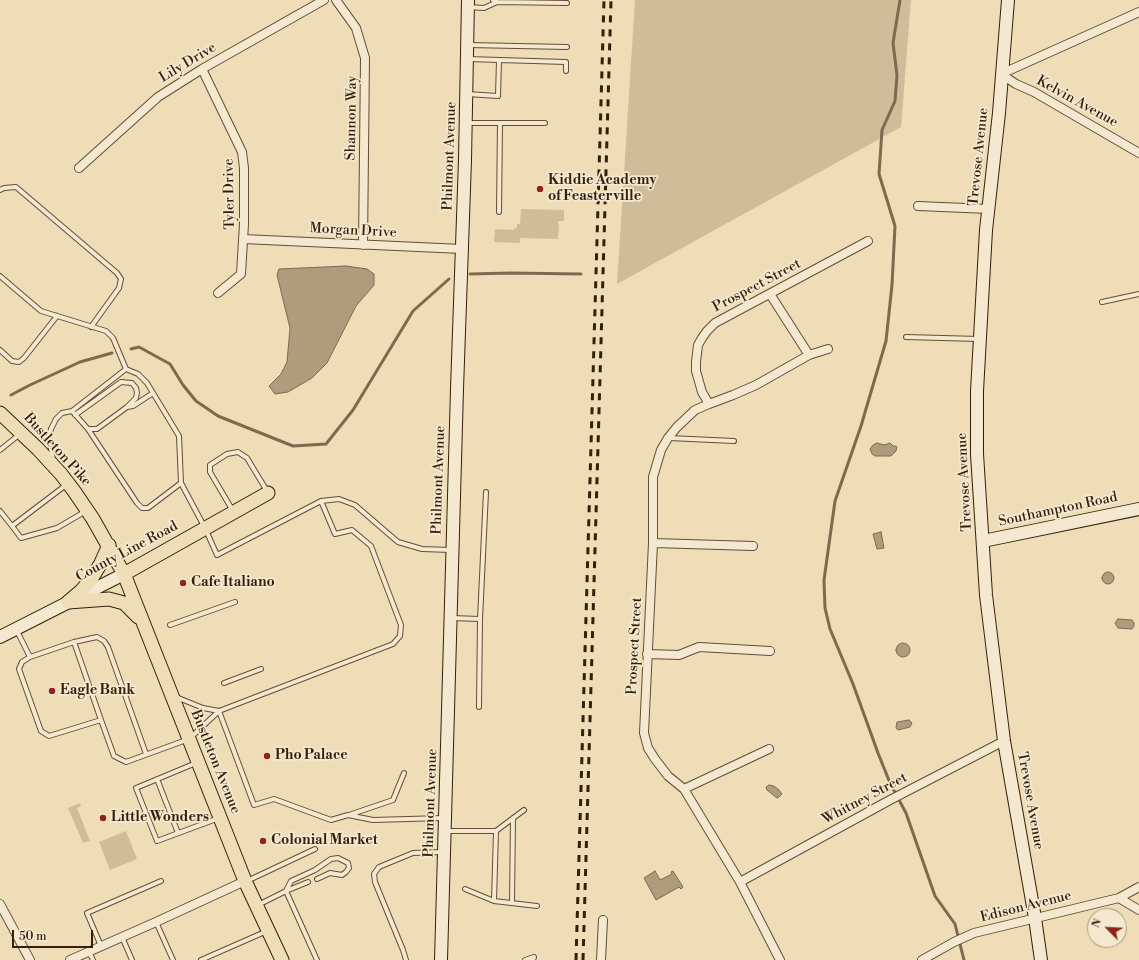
<!DOCTYPE html>
<style>
body{margin:0}
#map{position:relative;width:1139px;height:960px;overflow:hidden;background:#eeddb6;font-family:"Libre Bodoni",serif}
canvas{display:block}
.north{position:absolute;left:1087px;top:908px;width:40px;height:40px;box-sizing:border-box;background:#f4e9d0;border:1px solid #a89881;border-radius:50%;rotate:294deg;font-size:11px;font-weight:700;line-height:16px;text-align:center;color:#351f0b}
.north::after{content:'';display:block;margin:auto;width:14px;height:18px;background:#8f2418;clip-path:polygon(50% 0,100% 100%,50% 72%,0 100%)}
.scale{position:absolute;left:12px;top:930px;width:81px;height:18px;box-sizing:border-box;border:2px solid #351f0b;border-top:0;padding-left:5px;font-size:12px;line-height:14px;white-space:nowrap;color:#351f0b;-webkit-text-stroke:3px #f4e9d0;paint-order:stroke}
</style>
<div id="map">
<canvas width="1139" height="960"></canvas>
<div class="north">N</div>
<div class="scale">50 m</div>
</div>
<script>
const context = document.querySelector('canvas').getContext('2d');
context.lineJoin = 'round';
function fill(path, color) { context.fillStyle = color; context.fill(path, 'evenodd'); }
const toPath = rows => new Path2D(rows.map(r => 'M' + r).join(''));
function strokePath(path, color, width, dash) { context.strokeStyle = color; context.lineWidth = width; context.lineCap = dash ? 'butt' : 'round'; context.setLineDash(dash || []); context.stroke(path); }
function write(font, color, halo, rows, align = 'center') {
  context.font = font + ' "Libre Bodoni",serif'; context.lineWidth = 3.5; context.setLineDash([]); context.textBaseline = 'middle'; context.strokeStyle = halo; context.fillStyle = color; for (const [text, x, y, turn = 0] of rows) {
    context.save(); context.translate(x, y); context.rotate((+turn || 0) * Math.PI / 180); context.textAlign = isNaN(turn) ? turn : align; if (halo) context.strokeText(text, 0, 0); context.fillText(text, 0, 0); context.restore();
  }
}
fill(toPath([
 [635,0,911,0,901,127,617,284],
 [521,209,564,210,564,221,558,221,559,225,558,239,520,238,520,243,494,242,495,229,513,230,517,227,517,224,520,224],
 [80,803,81,806,77,808,90,841,83,843,68,808],
 [126,831,137,859,110,870,99,842]
]), '#cfbd99');
const water = toPath([
 [346,266,367,269,374,274,374,285,356,306,327,363,312,378,288,392,275,394,269,386,281,374,287,362,290,328,277,275,279,269,346,266],
 [877,443,884,445,890,443,893,446,895,446,897,447,896,451,891,456,875,456,872,454,870,449,873,445,877,443],
 [881,532,884,548,877,549,873,534,881,532],
 '1102 578a6 6 0 1 1 12 0a6 6 0 1 1-12 0Z',
 [1118,619,1132,620,1134,623,1134,626,1132,629,1118,628,1115,623,1118,619],
 '896 650a7 7 0 1 1 14 0a7 7 0 1 1-14 0Z',
 [909,720,912,723,910,727,898,730,896,728,897,722,909,720],
 [769,785,774,786,779,790,782,794,779,797,777,798,767,790,766,787,769,785],
 [655,871,660,880,672,874,671,872,673,871,683,887,681,889,679,887,656,900,644,878,655,871]
]);
fill(water, '#af9c7c');
strokePath(water, '#7e6a4f', 1);
strokePath(toPath([
 [900,0,893,43,897,75,895,101,882,130,879,174,895,226,892,285,886,341,861,426,835,501,824,580,825,608,830,629,853,684,878,753,890,783,906,813,935,896,955,924,964,960],
 [470,274,511,273,581,274],
 [131,349,139,347,170,364,183,385,196,401,218,416,293,446,326,444,353,410,413,311,449,279],
 [11,395,30,385,80,362,112,353]
]), '#7e6a4f', 3);
const lane = toPath([
 [493,0,497,2,567,3],
 [468,7,484,8,497,2],
 [468,45,567,47],
 [467,59,566,62,566,71],
 [467,94,498,96,499,60],
 [466,123,545,123],
 [0,190,4,188,16,187,117,273,121,279,119,288,91,327],
 [499,212,500,123],
 [0,276,41,311,106,331,113,338,126,369,138,374,147,383,179,436,181,483,205,528,217,555,321,501,335,534,352,530,371,546,401,625,400,636,393,644,219,711,254,805,274,799,331,820,348,815,373,820,443,818],
 [1102,302,1139,294],
 [906,337,979,339],
 [0,350,12,361,19,362,24,358,57,316],
 [126,369,72,411,88,429,137,503,142,508,148,508,181,483],
 [127,407,133,406,153,393],
 [75,415,121,382,132,383,136,388,137,393,136,398,127,407,97,429,88,429],
 [669,438,734,441],
 [0,450,20,434],
 [53,460,49,438,51,429,56,419,62,413,72,411],
 [321,501,339,499,355,505,398,542,422,549,451,550],
 [0,511,12,526,66,485],
 [233,511,210,472,210,465,227,454,238,452,247,458,267,491],
 [12,526,21,538,57,528,86,511],
 [451,618,480,619,486,492],
 [170,625,235,602],
 [17,631,30,657],
 [74,642,97,637,104,641,108,647,146,754],
 [224,683,261,669],
 [176,697,203,708,219,711],
 [479,707,480,619],
 [101,720,49,736,41,731,19,669,22,662,30,657,74,642,101,720,114,756,126,762,189,739,219,711],
 [196,763,136,788,157,841,219,818],
 [157,779,178,833],
 [349,815,393,800,404,773],
 [446,831,496,831,524,810],
 [496,831,494,901,537,906],
 [247,881,315,849],
 [308,882,286,891,291,881,315,870,331,859,338,858,348,863,349,868,346,872,342,875,330,873,317,879],
 [465,889,494,901],
 [512,903,513,818],
 [258,905,286,891,317,960],
 [156,922,173,960],
 [122,937,132,960],
 [101,946,87,913,161,881],
 [89,952,93,960],
 [201,960,267,931],
 [406,960,403,950,375,882,374,874,379,867,413,853,443,852],
 [525,960,534,957,533,960]
]);
const street = toPath([
 [336,0,356,28,365,58,363,245],
 [202,69,242,152,244,168,244,224,241,274,218,293],
 [1001,74,1016,84,1034,92,1139,153],
 [1001,74,1139,12],
 [79,168,158,97,202,69,324,0],
 [918,206,989,209],
 [243,239,462,249],
 [770,294,809,355],
 [709,404,733,395,756,385,809,355,828,349],
 [653,543,753,546],
 [647,654,679,655,699,647,770,651],
 [684,789,769,749],
 [740,882,890,800,1004,741],
 [1119,898,1139,910],
 [0,904,30,960],
 [70,960,156,922,245,881],
 [601,960,603,920],
 [780,960,740,882,684,789,668,776,655,759,648,748,644,733,653,543,653,477,661,450,668,438,677,427,695,410,709,404,702,392,696,371,696,362,698,345,702,338,707,331,715,323,868,241],
 [922,960,954,942,974,933,1119,898,1139,887]
]);
const secondary = toPath([
 [1008,0,999,113,986,230,977,391,977,454,986,595,1004,741,1035,918,1041,960],
 [983,541,1139,509],
 [0,637,124,574],
 [441,960,457,389,465,160,468,0]
]);
const primary = toPath([
 [0,413,38,449,61,474,74,491,93,519,124,574,245,881,282,960],
 [124,574,268,493],
 [68,602,109,599,124,603,138,617],
 [68,602,81,591,92,578,101,563,109,545]
]);
strokePath(lane, '#634e36', 6);
strokePath(street, '#634e36', 10);
strokePath(secondary, '#351f0b', 14);
strokePath(primary, '#351f0b', 15);
strokePath(lane, '#f4e9d0', 4);
strokePath(street, '#f4e9d0', 8);
strokePath(secondary, '#f4e9d0', 12);
strokePath(primary, '#eeddb6', 13);
strokePath(toPath([
 [576,960,604,0],
 [583,960,611,0]
]), '#351f0b', 3, [7, 7]);
for (const [x, y, r, color] of [
 [540,189,4,"#8f2418"],
 [183,583,4,"#8f2418"],
 [52,691,4,"#8f2418"],
 [267,756,4,"#8f2418"],
 [103,818,4,"#8f2418"],
 [263,841,4,"#8f2418"]
]) { const dot = new Path2D(); dot.arc(x, y, r, 0, 2 * Math.PI); context.fillStyle = color; context.fill(dot); strokePath(dot, '#f4e9d0', 1.5); }
write('14px', '#351f0b', '#f4e9d0', [
 ["Lily Drive",188,63,-31],
 ["Kelvin Avenue",1077,102,29],
 ["Shannon Way",352,118,-89],
 ["Philmont Avenue",450,156,-88],
 ["Trevose Avenue",979,157,-84],
 ["Tyler Drive",230,194,-91],
 ["Morgan Drive",353,231,3],
 ["Prospect Street",757,286,-28],
 ["Bustleton Pike",57,450,48],
 ["Philmont Avenue",439,480,-88],
 ["Trevose Avenue",965,482,-93],
 ["Southampton Road",1058,510,-12],
 ["County Line Road",127,552,-28],
 ["Prospect Street",635,646,-87],
 ["Bustleton Avenue",215,762,68],
 ["Whitney Street",865,799,-28],
 ["Trevose Avenue",1030,801,80],
 ["Philmont Avenue",431,803,-88],
 ["Edison Avenue",1026,907,-14]
]);
write('bold 14px', '#351f0b', '#f4e9d0', [
 ["Kiddie Academy",548,181],
 ["of Feasterville",548,197],
 ["Cafe Italiano",191,583],
 ["Eagle Bank",60,691],
 ["Pho Palace",275,756],
 ["Little Wonders",111,818],
 ["Colonial Market",271,841]
], 'left');
</script>
